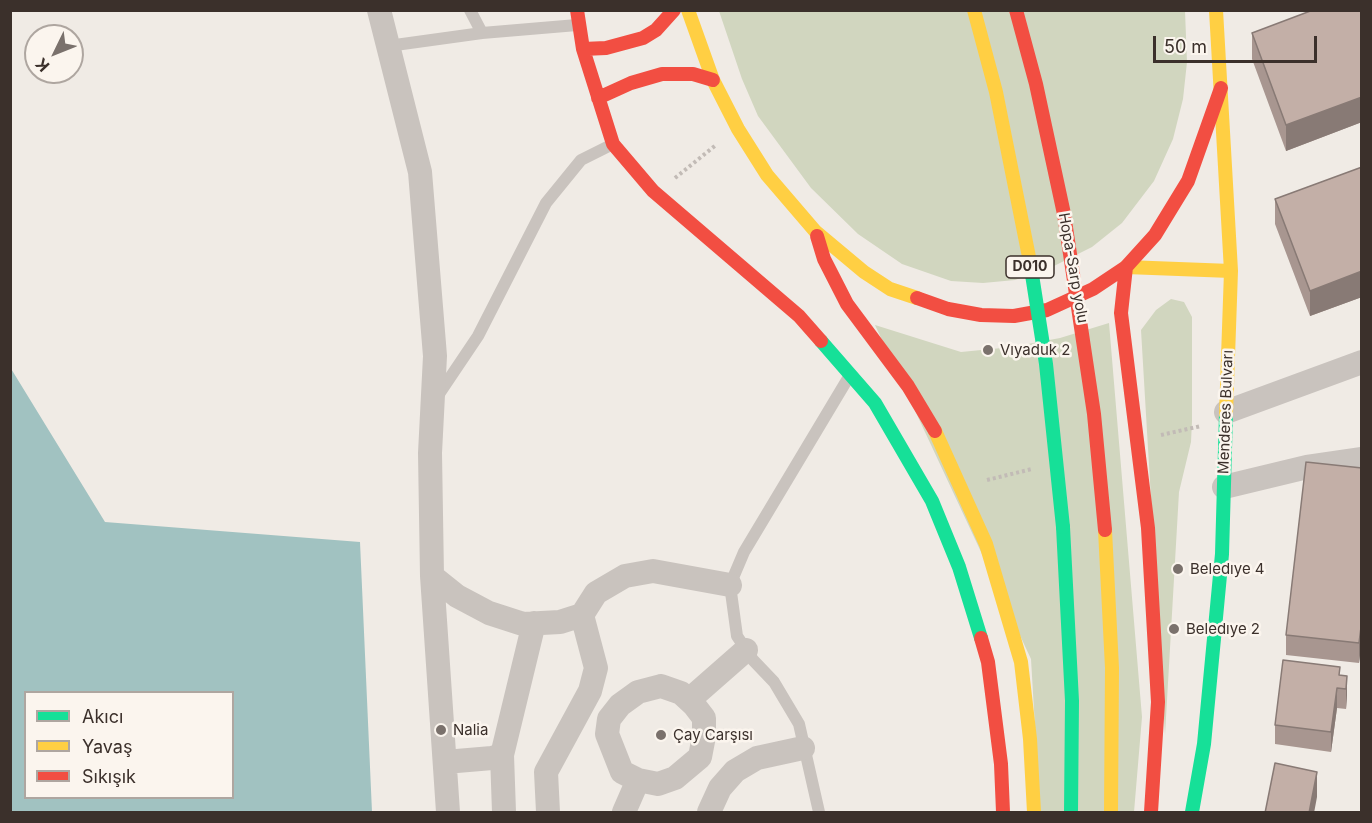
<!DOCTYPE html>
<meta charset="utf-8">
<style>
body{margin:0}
#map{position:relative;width:1372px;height:823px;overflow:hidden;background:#f0ebe5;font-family:Inter,sans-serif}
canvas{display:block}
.frame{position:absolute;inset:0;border:12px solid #3b302b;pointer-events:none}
.legend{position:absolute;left:24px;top:691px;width:210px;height:108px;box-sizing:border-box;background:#fbf5ee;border:2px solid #aea6a0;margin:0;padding:8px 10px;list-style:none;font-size:18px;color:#3b302b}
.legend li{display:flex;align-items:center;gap:12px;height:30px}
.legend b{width:30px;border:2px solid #aea6a0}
.north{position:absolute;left:24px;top:24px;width:60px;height:60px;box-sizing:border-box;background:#fbf5ee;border:2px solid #aea6a0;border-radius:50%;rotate:227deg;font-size:16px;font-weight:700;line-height:24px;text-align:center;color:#3b302b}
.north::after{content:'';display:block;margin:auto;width:21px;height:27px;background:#7a716c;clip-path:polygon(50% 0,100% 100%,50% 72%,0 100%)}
.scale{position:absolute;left:1153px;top:36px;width:164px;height:27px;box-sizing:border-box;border:3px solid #3b302b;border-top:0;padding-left:8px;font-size:18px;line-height:21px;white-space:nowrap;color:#3b302b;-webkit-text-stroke:4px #fbf5ee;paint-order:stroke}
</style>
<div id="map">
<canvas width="1372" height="823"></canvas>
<div class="frame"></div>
<ul class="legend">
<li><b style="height:8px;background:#16e098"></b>Akıcı</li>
<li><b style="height:8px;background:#ffcf43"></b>Yavaş</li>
<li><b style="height:8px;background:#f24e42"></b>Sıkışık</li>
</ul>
<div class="north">K</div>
<div class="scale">50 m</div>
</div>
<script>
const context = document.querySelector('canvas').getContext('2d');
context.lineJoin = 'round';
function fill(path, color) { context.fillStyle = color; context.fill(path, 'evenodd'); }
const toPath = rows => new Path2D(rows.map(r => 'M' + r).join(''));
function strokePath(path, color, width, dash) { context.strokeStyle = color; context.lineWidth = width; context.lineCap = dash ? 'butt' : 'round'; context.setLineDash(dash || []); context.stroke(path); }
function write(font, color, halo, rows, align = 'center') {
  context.font = font + ' Inter,sans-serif'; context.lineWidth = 5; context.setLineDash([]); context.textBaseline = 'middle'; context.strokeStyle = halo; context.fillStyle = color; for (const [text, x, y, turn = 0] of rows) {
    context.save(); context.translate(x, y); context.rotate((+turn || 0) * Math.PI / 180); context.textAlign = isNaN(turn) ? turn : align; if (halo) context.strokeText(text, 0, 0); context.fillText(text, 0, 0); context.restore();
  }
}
fill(toPath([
 [719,11,1185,11,1187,62,1183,99,1173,139,1154,181,1122,223,1092,247,1052,267,1015,280,983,283,951,281,902,264,858,234,811,188,758,116,742,79],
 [1171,299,1184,302,1192,317,1192,421,1191,442,1179,492,1165,735,1141,330,1156,310],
 [1109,323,1142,717,1134,812,1040,812,1031,659,875,325,961,352,1012,347,1060,338]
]), '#d1d6bf');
fill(toPath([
 [10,367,105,522,360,542,372,812,11,812],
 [26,692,232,692,232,798,26,798]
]), '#a1c2c1');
strokePath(toPath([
 [675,178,716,145],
 [1161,435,1201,426],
 [987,480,1032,469]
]), '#c2bbb6', 4, [3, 3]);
strokePath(toPath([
 [470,10,482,33],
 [388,46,482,33,577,25],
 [437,397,478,336,546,203,581,160,611,145],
 [819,812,799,724,774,682,753,660,737,636,730,585,744,552,850,375]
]), '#c9c3be', 12);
strokePath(toPath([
 [379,10,420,172,435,356,430,453,432,576,448,812],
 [1226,412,1362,362],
 [1224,487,1307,467,1362,459],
 [432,576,457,596,489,613,523,624,560,622,582,615],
 [661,686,681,693,694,705,704,718,704,736,700,757,675,778,658,784,638,780,622,772,607,734,609,719,620,705,638,692,661,686],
 [689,700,746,650],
 [445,762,492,758,502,755],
 [504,812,502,755,534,623],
 [548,812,546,772,590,691,596,668,582,615,596,593,625,576,653,571,730,585],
 [624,812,638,780],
 [709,812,720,788,735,771,757,758,803,748]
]), '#c9c3be', 24);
strokePath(toPath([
 [821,341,875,403,932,501,959,567,981,638],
 [1063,527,1072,701,1071,812],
 [1192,812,1204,744,1222,554,1226,414]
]), '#16e098', 14);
strokePath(toPath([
 [688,10,713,80,738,129,767,175,815,231,864,272,890,289,917,298],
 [1216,10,1231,271,1226,414],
 [1126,267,1231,271],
 [935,431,986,544,1021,662,1030,739,1034,812],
 [1105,530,1112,668,1111,812]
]), '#ffcf43', 14);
strokePath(toPath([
 [577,10,583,49,613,144,653,191,799,316,821,341],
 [583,49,606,48,643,38,656,30,674,10],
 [598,98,631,83,662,74,693,74,713,80],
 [817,236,824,259,847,304,908,386,935,431],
 [1126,267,1121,313,1148,528,1158,702,1151,812],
 [917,298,948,309,981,315,1014,316,1047,310,1093,289,1126,267,1155,235,1188,181,1221,88],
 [981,638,988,662,1001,764,1003,812]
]), '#f24e42', 14);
strokePath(toPath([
 [1030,262,1046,364,1063,527]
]), '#16e098', 14);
strokePath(toPath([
 [974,10,996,92,1030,262]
]), '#ffcf43', 14);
strokePath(toPath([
 [1016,10,1036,84,1064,214,1094,414,1105,530]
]), '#f24e42', 14);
fill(toPath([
 [1362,10,1362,122,1286,151,1252,59,1252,33],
 [1362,167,1362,297,1310,316,1275,224,1275,199],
 [1362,468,1362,638,1359,663,1286,655,1286,635],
 [1347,676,1347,695,1346,709,1337,708,1331,752,1275,744,1275,725]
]), '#a89690');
fill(toPath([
 [1362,97,1362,122,1286,151,1286,125],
 [1362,271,1362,297,1310,316,1310,291],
 [1362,619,1362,638,1359,663,1359,643],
 [1347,676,1347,695,1346,709,1346,689],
 [1337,688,1337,708,1331,752,1331,732],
 [1317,772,1317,797,1314,813,1309,813]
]), '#887a75');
const building = toPath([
 [1313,10,1362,10,1362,97,1286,125,1252,33,1313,10],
 [1362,167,1362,271,1310,291,1275,199,1362,167],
 [1306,462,1362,468,1362,619,1359,643,1286,635,1306,462],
 [1283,660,1340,667,1339,675,1347,676,1346,689,1337,688,1331,732,1275,725,1283,660],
 [1275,763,1317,772,1309,813,1265,813,1275,763]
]);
fill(building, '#c3afa7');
strokePath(building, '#887a75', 1.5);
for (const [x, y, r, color] of [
 [988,350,6,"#7a716c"],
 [1178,569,6,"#7a716c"],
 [1174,629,6,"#7a716c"],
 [441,730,6,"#7a716c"],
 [661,735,6,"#7a716c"]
]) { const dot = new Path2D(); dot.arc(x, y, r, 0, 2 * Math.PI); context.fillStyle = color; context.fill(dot); strokePath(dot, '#fbf5ee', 2); }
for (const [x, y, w] of [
 [1030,267,48]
]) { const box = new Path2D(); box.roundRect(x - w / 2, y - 11, w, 22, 4.5); context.fillStyle = '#fbf5ee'; context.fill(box); strokePath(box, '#3b302b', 1.5); }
write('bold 14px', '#3b302b', null, [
 ["D010",1030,267]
]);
write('15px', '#3b302b', '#fbf5ee', [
 ["Hopa-Sarp yolu",1073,268,80],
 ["Menderes Bulvarı",1226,412,-88]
]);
write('15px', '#3b302b', '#fbf5ee', [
 ["Vıyaduk 2",1000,350],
 ["Beledıye 4",1190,569],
 ["Beledıye 2",1186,629],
 ["Nalia",453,730],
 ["Çay Carşısı",673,735]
], 'left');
</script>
